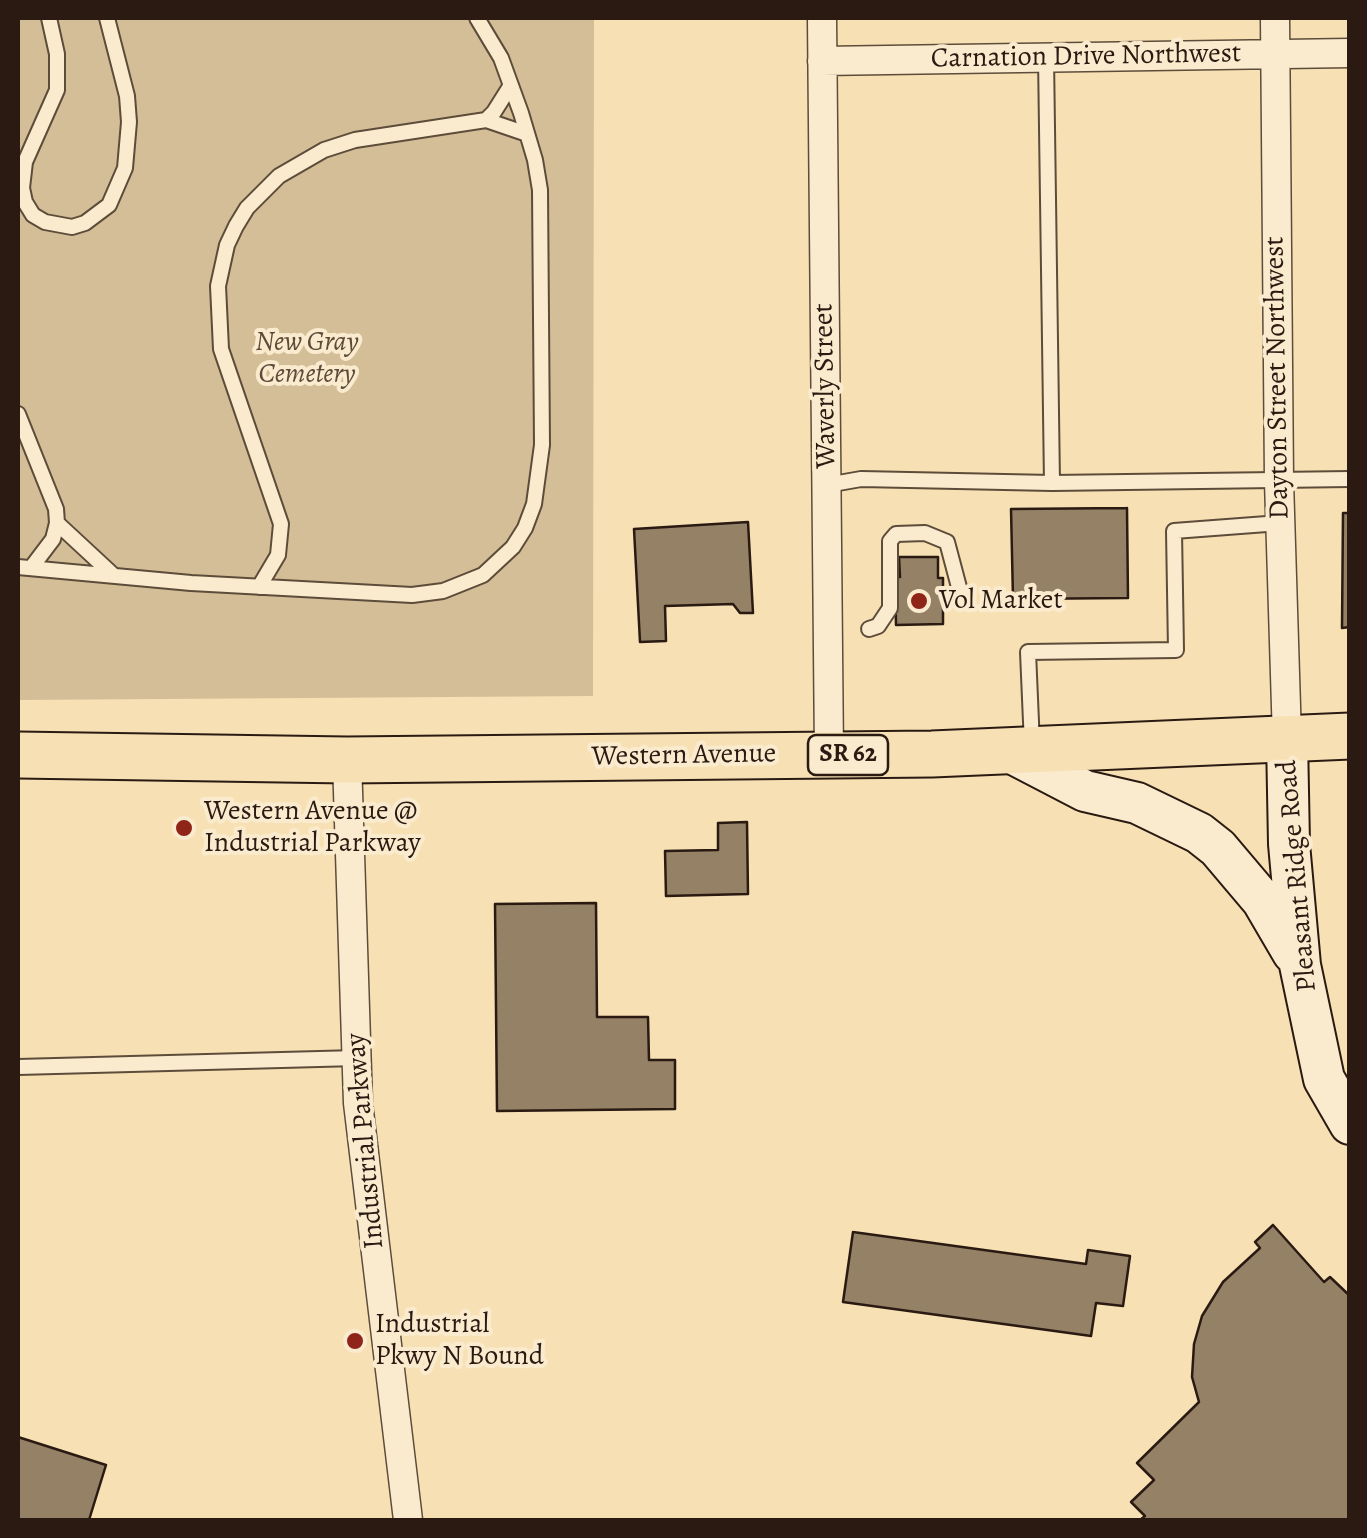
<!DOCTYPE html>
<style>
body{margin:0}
#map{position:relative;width:1367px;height:1538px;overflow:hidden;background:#f7e0b4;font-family:Alegreya,serif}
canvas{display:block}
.frame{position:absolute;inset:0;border:20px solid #2a1a12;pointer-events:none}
</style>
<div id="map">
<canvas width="1367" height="1538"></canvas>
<div class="frame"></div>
</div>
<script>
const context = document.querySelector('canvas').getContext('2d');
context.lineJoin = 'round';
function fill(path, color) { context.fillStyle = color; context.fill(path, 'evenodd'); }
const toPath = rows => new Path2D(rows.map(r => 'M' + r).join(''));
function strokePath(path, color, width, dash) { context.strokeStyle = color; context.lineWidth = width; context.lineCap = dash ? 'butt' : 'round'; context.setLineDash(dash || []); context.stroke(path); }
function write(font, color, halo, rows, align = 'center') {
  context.font = font + ' Alegreya,serif'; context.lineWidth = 8; context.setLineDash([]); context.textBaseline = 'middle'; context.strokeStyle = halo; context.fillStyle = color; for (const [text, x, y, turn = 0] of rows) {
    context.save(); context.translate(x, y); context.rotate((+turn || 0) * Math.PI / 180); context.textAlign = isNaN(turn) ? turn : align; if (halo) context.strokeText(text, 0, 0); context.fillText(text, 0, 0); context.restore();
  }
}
fill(toPath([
 [18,18,594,18,593,696,18,700]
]), '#d4be98');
const building = toPath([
 [1127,508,1128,598,1013,599,1011,509,1127,508],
 [1343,513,1350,513,1350,627,1342,628,1343,513],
 [748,522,753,613,740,613,733,604,665,606,666,641,640,642,634,529,748,522],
 [899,557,938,557,938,578,943,578,943,624,896,625,895,577,900,577,899,557],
 [747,822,748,894,666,896,665,851,718,850,718,823,747,822],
 [596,903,597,1017,648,1017,649,1060,675,1060,675,1109,497,1111,495,904,596,903],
 [1273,1225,1324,1282,1330,1277,1350,1296,1350,1520,1140,1520,1145,1516,1131,1502,1154,1480,1137,1463,1199,1402,1192,1377,1194,1344,1202,1316,1223,1282,1260,1248,1255,1242,1273,1225],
 [853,1232,1086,1264,1088,1250,1130,1256,1123,1306,1096,1303,1091,1336,843,1302,853,1232],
 [18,1437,106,1465,89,1520,18,1520,18,1437]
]);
fill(building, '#958166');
strokePath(building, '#2a1a12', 2.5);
const lane = toPath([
 [49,18,57,54,57,90,25,162,22,188,25,202,33,215,45,222,72,227,85,223,109,205,125,168,129,122,127,96,107,18],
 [1046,57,1052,483],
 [486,120,494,112,511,85],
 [18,414,56,509,57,523,53,539,31,568],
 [827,485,861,479,1052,483,1350,479],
 [57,523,112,574],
 [18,567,191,583,412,595,443,591,483,575,513,547,525,528,534,504,542,445,540,190,535,160,521,113,501,58,477,18],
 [259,587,278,555,281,524,221,349,218,286,227,245,236,226,247,208,279,176,324,150,355,140,486,120,527,134],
 [869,629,878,626,890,608,890,541,896,534,925,533,947,542,960,591],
 [1032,745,1028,652,1176,650,1174,531,1280,523],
 [18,1067,357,1058]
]);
const street = toPath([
 [822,18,829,755],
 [1275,18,1279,481,1287,739],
 [822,61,1350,53],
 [347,760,358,1103,408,1520]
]);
const secondary = toPath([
 [1287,739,1289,844,1300,965,1324,1079,1350,1124],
 [1010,752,1085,791,1137,803,1199,833,1218,848,1262,900,1293,953]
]);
const primary = toPath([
 [18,755,347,760,932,754,1350,736]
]);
strokePath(lane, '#5d4c3a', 18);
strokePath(street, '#5d4c3a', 31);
strokePath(secondary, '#2a1a12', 44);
strokePath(primary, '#2a1a12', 49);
strokePath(lane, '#faebce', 14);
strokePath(street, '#faebce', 28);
strokePath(secondary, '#faebce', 40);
strokePath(primary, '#f7e0b4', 45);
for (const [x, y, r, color] of [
 [919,601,10,"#8f2418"],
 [184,828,10,"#8f2418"],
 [355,1341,10,"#8f2418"]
]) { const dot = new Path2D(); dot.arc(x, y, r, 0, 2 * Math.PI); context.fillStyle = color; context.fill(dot); strokePath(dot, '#faebce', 4); }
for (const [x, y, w] of [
 [848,755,80]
]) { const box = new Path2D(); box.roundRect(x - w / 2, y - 20, w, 40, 8); context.fillStyle = '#faebce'; context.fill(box); strokePath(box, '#2a1a12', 2.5); }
write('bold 25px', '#2a1a12', null, [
 ["SR 62",848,755]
]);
write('28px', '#2a1a12', '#faebce', [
 ["Carnation Drive Northwest",1086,57,-1],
 ["Dayton Street Northwest",1278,378,-91],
 ["Waverly Street",826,386,-91],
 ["Western Avenue",684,756,-1],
 ["Pleasant Ridge Road",1298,876,-95],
 ["Industrial Parkway",366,1141,-95]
]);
write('italic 28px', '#5d4b3a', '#faebce', [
 ["New Gray",307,343],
 ["Cemetery",307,375]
]);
write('28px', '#2a1a12', '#faebce', [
 ["Vol Market",939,601],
 ["Western Avenue @",204,812],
 ["Industrial Parkway",204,844],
 ["Industrial",375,1325],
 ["Pkwy N Bound",375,1357]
], 'left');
</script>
